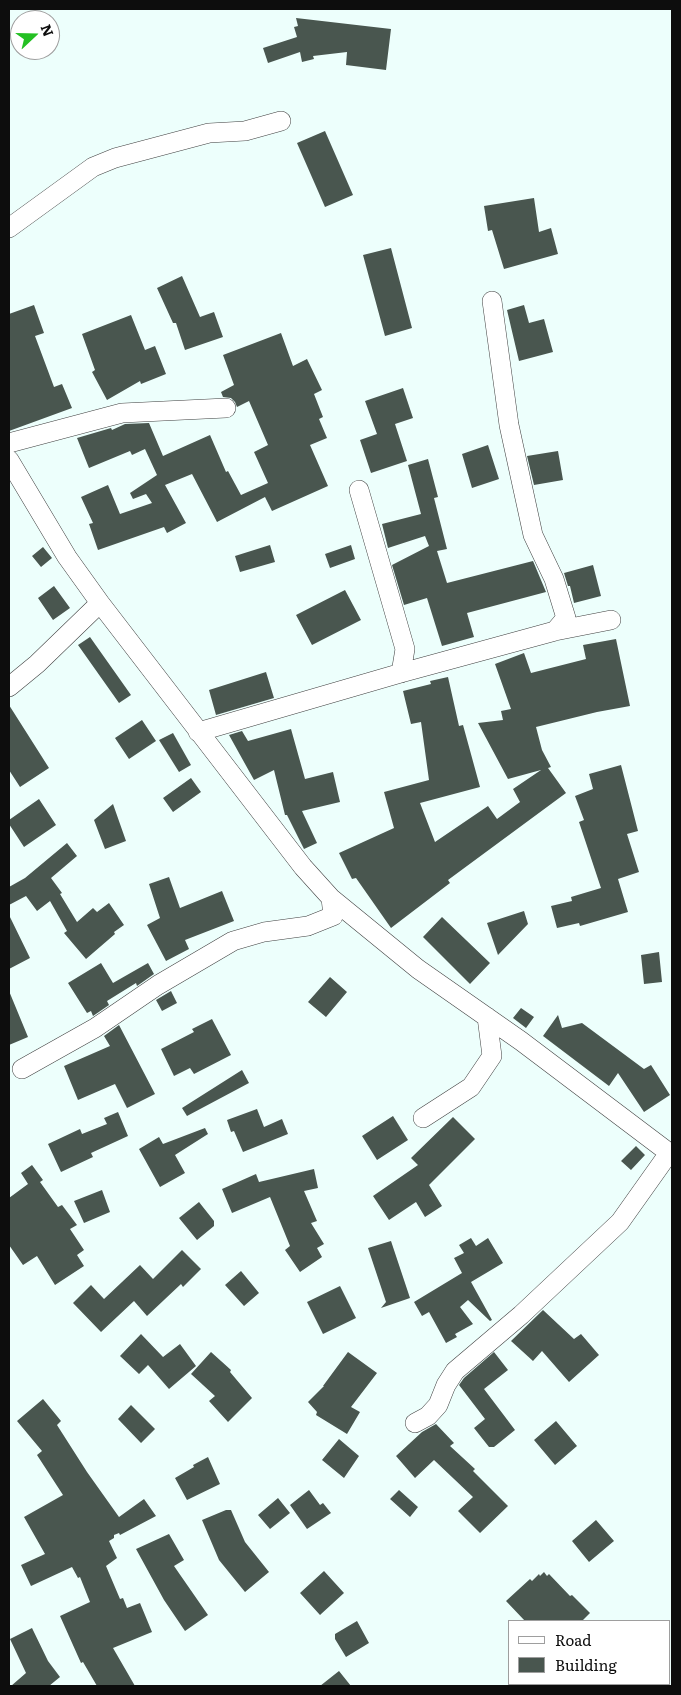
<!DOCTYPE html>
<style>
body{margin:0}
#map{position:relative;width:681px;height:1695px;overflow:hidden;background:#edfffc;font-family:Literata,serif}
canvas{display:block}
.frame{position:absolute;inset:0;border:10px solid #0d0d0d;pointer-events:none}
.legend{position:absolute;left:508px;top:1620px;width:162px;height:65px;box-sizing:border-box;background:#fff;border:1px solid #9e9e9e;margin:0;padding:6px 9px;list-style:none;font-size:15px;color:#0d0d0d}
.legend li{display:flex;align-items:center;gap:10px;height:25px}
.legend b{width:25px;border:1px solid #9e9e9e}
.north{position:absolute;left:10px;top:10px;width:50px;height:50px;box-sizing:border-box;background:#fff;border:1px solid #9e9e9e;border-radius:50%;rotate:69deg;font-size:14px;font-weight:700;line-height:20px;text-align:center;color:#0d0d0d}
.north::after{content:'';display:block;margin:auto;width:18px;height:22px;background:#24c023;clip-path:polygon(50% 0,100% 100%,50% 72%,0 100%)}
</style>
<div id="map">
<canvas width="681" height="1695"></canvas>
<div class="frame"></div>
<ul class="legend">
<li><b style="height:6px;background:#fff"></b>Road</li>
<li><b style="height:14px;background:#49564f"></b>Building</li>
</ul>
<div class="north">N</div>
</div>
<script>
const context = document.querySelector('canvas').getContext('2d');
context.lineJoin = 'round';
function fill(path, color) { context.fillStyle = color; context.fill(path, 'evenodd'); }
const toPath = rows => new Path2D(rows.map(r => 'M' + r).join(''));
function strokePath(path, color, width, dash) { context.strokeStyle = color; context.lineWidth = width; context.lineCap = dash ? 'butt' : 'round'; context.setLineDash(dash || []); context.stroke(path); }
fill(toPath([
 [296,18,391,29,386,70,346,65,347,52,313,56,314,59,302,62,300,52,268,63,263,48,297,37,294,27,298,26],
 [325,131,353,195,325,207,297,143],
 [534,198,539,232,551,228,558,254,504,269,492,230,488,231,484,206],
 [391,248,412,328,385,336,363,255],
 [182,276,200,317,214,312,223,337,185,350,176,323,173,323,157,288],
 [34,305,44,333,35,336,54,387,62,384,72,408,9,431,9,314],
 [524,305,529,323,544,319,553,352,519,361,507,310],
 [131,315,145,350,155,346,166,374,141,384,140,381,107,400,92,372,95,370,82,334],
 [281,333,293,366,307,359,322,390,314,394,323,417,319,419,327,438,310,445,328,486,272,511,265,497,217,522,192,474,165,485,186,523,167,533,164,527,98,550,89,524,93,523,81,497,108,485,120,514,152,503,146,494,133,499,130,493,157,475,145,449,132,455,130,451,89,468,77,438,111,428,112,430,125,424,149,423,163,456,210,435,226,472,228,471,241,495,268,483,254,452,268,445,249,401,237,407,235,402,231,398,223,397,221,392,234,385,223,355],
 [403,388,413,418,395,424,407,461,371,473,360,440,377,434,365,401],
 [488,445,499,479,472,488,462,454],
 [558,451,563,480,534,485,527,456],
 [428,459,438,497,434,498,447,549,437,551,447,583,533,561,546,592,467,613,474,637,442,646,427,598,404,605,392,565,429,546,425,536,388,548,382,524,421,514,408,465],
 [270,545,275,562,240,572,235,556],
 [351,545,355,559,330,568,325,554],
 [43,547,52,558,41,567,32,556],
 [593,565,601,596,574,603,570,586,568,586,564,573],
 [54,586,70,608,53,620,38,598],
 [345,590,361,620,312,645,296,615],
 [90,637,131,695,119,703,78,645],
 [616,639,630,706,597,712,536,727,542,750,551,767,548,768,566,793,448,880,450,883,391,928,356,878,352,879,339,853,394,828,384,792,429,780,421,722,411,724,403,691,431,684,430,681,448,677,459,726,463,725,480,787,420,803,435,842,488,806,497,819,520,802,513,789,541,770,508,779,478,723,503,720,501,711,511,709,495,664,524,653,531,673,586,659,583,645],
 [266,672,274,698,216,715,209,690],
 [9,705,49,768,20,787,9,770],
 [142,720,156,741,129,759,115,738],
 [291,729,305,779,333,772,340,802,302,811,317,843,304,849,287,815,285,815,274,770,254,780,229,735,242,731,248,741],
 [173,733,191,765,179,772,159,740],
 [621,765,638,831,627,834,639,872,618,879,628,912,580,926,579,923,557,928,551,906,572,901,571,897,601,888,579,822,584,820,575,796,593,789,589,774],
 [191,778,201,792,173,812,163,798],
 [39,799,56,825,24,847,9,824,9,820],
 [113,804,126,841,105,849,94,820],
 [67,843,77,856,51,878,62,893,60,894,77,922,93,908,97,912,109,903,124,925,114,932,115,934,86,959,64,933,67,931,50,901,37,911,26,896,9,905,9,887,25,878],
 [169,877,180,908,222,891,234,921,185,940,189,949,166,961,147,925,160,918,149,884],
 [524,911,528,924,498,955,487,923],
 [9,915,30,958,9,969],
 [442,917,490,963,470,984,423,937],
 [659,952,662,982,644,984,641,955],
 [101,963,113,983,148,963,154,974,137,986,136,983,107,1001,109,1005,93,1016,91,1011,87,1013,68,983],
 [330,977,347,992,326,1017,308,1002],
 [9,991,28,1037,9,1045],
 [171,991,177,1003,162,1011,156,1000],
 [521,1008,534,1017,526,1028,513,1018],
 [558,1015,562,1028,582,1023,644,1069,651,1065,670,1095,644,1112,618,1073,609,1086,543,1036],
 [212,1019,231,1055,194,1074,190,1068,174,1076,161,1049,194,1032,192,1029],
 [119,1025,155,1094,127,1108,115,1084,78,1100,64,1066,110,1046,104,1036],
 [242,1070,249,1083,187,1116,182,1108],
 [257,1109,264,1127,282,1119,288,1134,243,1152,234,1131,231,1132,227,1120],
 [118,1112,128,1136,91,1153,93,1157,61,1172,48,1144,80,1129,82,1134,107,1124,104,1118],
 [393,1116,408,1140,377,1160,362,1136],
 [453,1117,475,1139,429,1185,442,1206,425,1217,416,1202,389,1220,373,1196,418,1165,411,1158],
 [205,1128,208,1134,175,1155,185,1173,160,1187,139,1149,159,1137,163,1144],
 [636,1146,645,1155,631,1170,621,1161],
 [32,1165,43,1180,40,1182,58,1207,62,1205,77,1225,70,1229,84,1250,77,1255,84,1266,55,1285,37,1256,23,1265,9,1245,9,1198,28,1184,21,1173],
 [314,1169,318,1188,304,1191,317,1221,311,1223,324,1244,317,1248,322,1257,300,1272,285,1250,290,1246,270,1197,232,1213,222,1189,256,1174,259,1182],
 [102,1190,110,1212,84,1223,74,1201],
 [199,1202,214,1221,214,1226,197,1240,179,1218],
 [471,1238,476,1246,488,1238,503,1263,471,1282,492,1320,490,1321,468,1300,460,1307,473,1324,455,1334,457,1337,446,1343,429,1312,422,1316,414,1302,462,1273,454,1258,464,1253,459,1245],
 [391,1241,410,1298,381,1308,386,1302,368,1248],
 [182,1250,201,1269,183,1287,181,1284,147,1316,134,1301,101,1332,73,1303,91,1285,104,1299,140,1265,153,1279],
 [241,1271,259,1293,244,1306,225,1285],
 [340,1286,356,1318,323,1334,307,1302],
 [543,1310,574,1339,581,1334,599,1355,569,1382,542,1351,533,1361,511,1341],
 [141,1334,163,1357,180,1344,196,1366,169,1389,148,1365,139,1374,120,1356],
 [211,1352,231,1370,230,1372,252,1398,228,1422,209,1401,215,1396,191,1374],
 [348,1352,377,1373,351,1407,360,1412,347,1434,316,1415,317,1412,308,1402,324,1386,323,1386],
 [494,1352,508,1370,484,1389,515,1430,494,1447,489,1447,474,1428,485,1419,459,1385,464,1378],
 [43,1399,61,1421,57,1425,87,1472,119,1517,144,1499,156,1516,120,1535,119,1533,114,1535,114,1538,109,1541,117,1558,106,1566,120,1599,123,1598,127,1608,140,1603,152,1632,113,1648,135,1686,97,1686,83,1662,81,1663,60,1616,90,1602,80,1577,78,1578,72,1567,31,1586,21,1565,45,1554,24,1517,63,1495,37,1455,42,1451,17,1421],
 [131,1405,155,1429,141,1443,118,1419],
 [556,1421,577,1446,555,1465,534,1440],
 [436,1424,454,1443,450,1446,475,1469,473,1471,508,1506,480,1533,458,1511,473,1497,434,1460,415,1478,396,1456,422,1432],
 [339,1439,359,1456,344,1478,322,1460],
 [208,1457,220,1484,187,1500,175,1478,194,1467,193,1465],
 [309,1490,320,1505,323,1503,331,1513,307,1529,290,1505],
 [399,1490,418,1507,410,1517,390,1499],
 [278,1498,290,1513,270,1529,258,1515],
 [226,1510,231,1510,245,1542,269,1572,245,1592,219,1560,202,1520],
 [596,1520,614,1541,589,1562,572,1541],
 [169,1534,184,1560,174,1566,208,1615,185,1631,164,1600,136,1549],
 [324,1571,344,1593,320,1615,300,1593],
 [544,1572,547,1576,549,1574,570,1596,572,1595,590,1613,582,1621,525,1621,506,1601,530,1579,532,1581,539,1574,540,1576],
 [357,1621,369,1643,346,1657,335,1639,335,1634],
 [32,1628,48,1661,60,1677,49,1686,11,1686,26,1673,10,1639],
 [339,1671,351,1686,320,1686]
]), '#49564f');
const street = toPath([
 [9,228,93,167,115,158,209,133,245,131,281,121],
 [492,301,509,425,533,535,554,579,566,618,555,631],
 [9,443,122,413,226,408],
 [9,460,67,557,100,603,303,867,331,898,418,969,521,1041,672,1155],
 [359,490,405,649,401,673],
 [9,687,37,664,100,603],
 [198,732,401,673,555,631,611,620],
 [22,1069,95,1028,158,985,233,941,264,932,308,926,333,916,331,898],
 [423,1118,471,1087,492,1056,487,1017],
 [415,1423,428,1416,438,1405,446,1385,455,1371,521,1315,620,1222,669,1153]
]);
strokePath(street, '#404040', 20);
strokePath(street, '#fff', 19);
</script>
